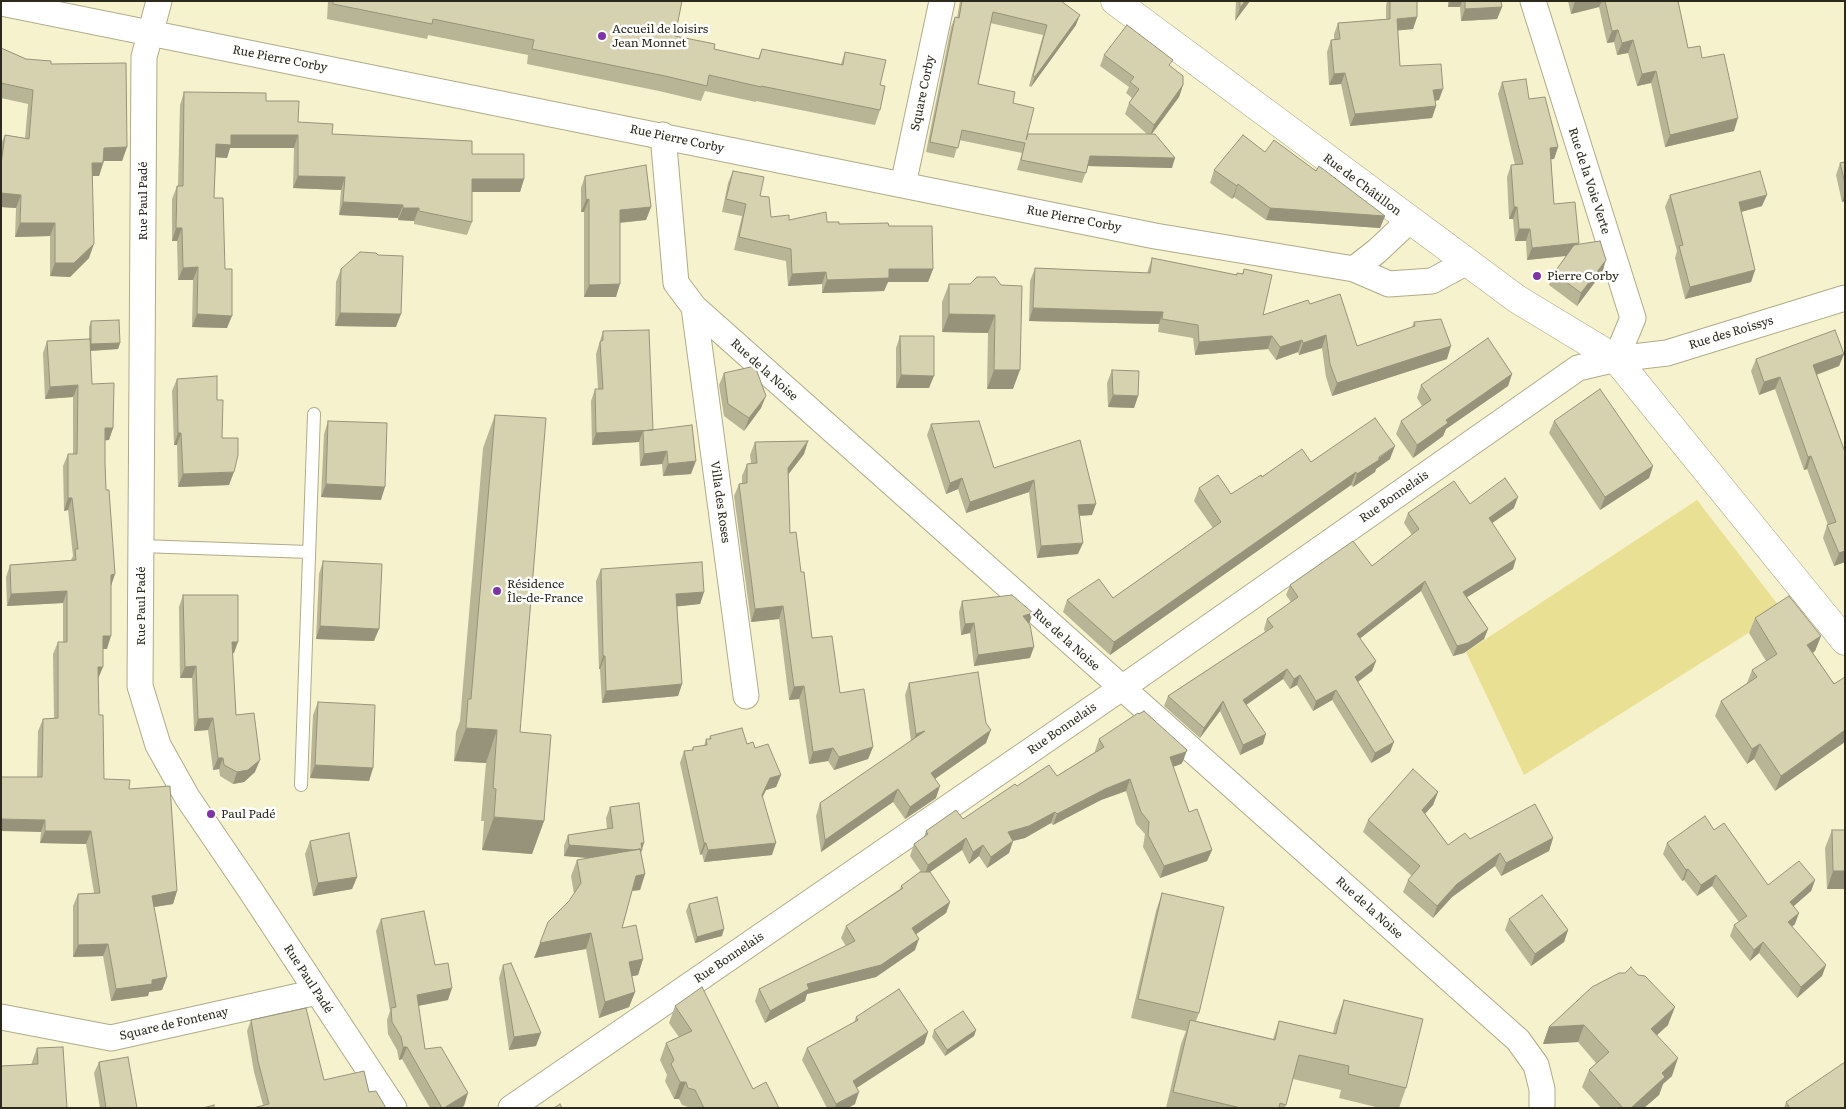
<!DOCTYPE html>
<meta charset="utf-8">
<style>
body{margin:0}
#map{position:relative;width:1846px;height:1109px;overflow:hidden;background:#f6f2ce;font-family:Literata,serif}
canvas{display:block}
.frame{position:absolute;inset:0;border:2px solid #2c2a1c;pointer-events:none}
</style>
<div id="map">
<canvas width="1846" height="1109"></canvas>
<div class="frame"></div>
</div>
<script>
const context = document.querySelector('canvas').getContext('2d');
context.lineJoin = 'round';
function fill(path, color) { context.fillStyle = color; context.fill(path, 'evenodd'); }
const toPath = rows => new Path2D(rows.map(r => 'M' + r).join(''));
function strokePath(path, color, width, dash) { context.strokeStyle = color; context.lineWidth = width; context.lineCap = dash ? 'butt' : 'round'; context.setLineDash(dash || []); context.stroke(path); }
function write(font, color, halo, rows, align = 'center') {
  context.font = font + ' Literata,serif'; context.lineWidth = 5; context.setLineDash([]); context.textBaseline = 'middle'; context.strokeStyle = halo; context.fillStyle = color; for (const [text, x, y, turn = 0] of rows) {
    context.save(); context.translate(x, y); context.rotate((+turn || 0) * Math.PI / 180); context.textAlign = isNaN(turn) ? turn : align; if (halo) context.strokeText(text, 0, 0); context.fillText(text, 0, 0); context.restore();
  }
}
fill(toPath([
 [1697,500,1783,611,1524,775,1466,652]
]), '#eae093');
const lane = toPath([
 [141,546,309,552],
 [301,785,314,414]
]);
const street = toPath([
 [159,1,144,57,140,686,158,745,187,797,249,888,394,1108],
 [1533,1,1633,318,1616,359],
 [1,3,1155,236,1354,269,1389,284,1432,281,1467,262],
 [663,135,676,283,694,307,1518,1040,1536,1065,1542,1089,1542,1108],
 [903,185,942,1],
 [1354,269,1377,251,1409,221],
 [694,307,746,696],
 [1,1017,111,1038,317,992],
 [511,1108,1139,676,1578,368,1616,359,1667,353,1845,298]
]);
const secondary = toPath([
 [1115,1,1517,299,1616,359,1845,641]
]);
strokePath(lane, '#afab89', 14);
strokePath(street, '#afab89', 27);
strokePath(secondary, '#afab89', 29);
strokePath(lane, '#fff', 12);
strokePath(street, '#fff', 25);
strokePath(secondary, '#fff', 28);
fill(toPath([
 [328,1,682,1,675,36,714,49,758,59,762,49,841,64,845,52,880,85,880,110,875,125,756,101,756,102,705,91,701,101,659,91,527,64,528,55,428,35,427,39,327,19],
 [960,1,1061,1,1076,25,1031,87,1029,86,1043,35,990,23,978,84,1013,103,1028,134,1147,134,1125,114,1129,103,1132,98,1126,93,1129,87,1100,66,1104,55,1171,67,1183,85,1179,97,1152,134,1172,168,1088,166,1082,183,1017,170,1022,153,959,140,954,158,926,152,951,27,955,17,957,18],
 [1236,1,1250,1,1235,21],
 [1387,1,1417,1,1417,17,1413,29,1398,30,1400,66,1439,100,1435,101,1436,106,1432,118,1350,126,1341,84,1329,85,1327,52,1331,40,1334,40,1334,34,1338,23,1386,19,1386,6],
 [1448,1,1501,1,1502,7,1497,19,1461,21,1460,7,1448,7],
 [1568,1,1678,1,1688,48,1702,58,1734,131,1665,147,1651,83,1637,86,1628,53,1617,55,1614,42,1607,43,1599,7,1571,14],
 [1,48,26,59,51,64,127,147,122,161,104,161,99,176,93,176,89,258,70,277,50,276,50,236,15,237,16,208,1,207,1,144,5,135,25,138,28,104,1,98],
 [1502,82,1529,99,1558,147,1554,159,1551,159,1554,204,1578,245,1602,273,1577,306,1549,285,1554,273,1566,256,1527,260,1526,241,1515,241,1513,219,1509,219,1507,177,1511,165,1515,165,1498,94],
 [184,92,266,101,298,122,332,134,472,154,524,179,520,192,472,192,472,222,467,235,414,224,414,221,398,220,398,218,339,215,341,190,293,188,294,148,230,148,227,158,216,157,214,198,225,269,227,328,192,327,193,280,178,280,177,241,172,241,172,199,177,186,178,186,180,105],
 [1265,152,1316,171,1385,216,1380,228,1266,220,1234,197,1232,199,1210,183,1214,170],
 [1845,162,1845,201,1842,202,1836,175,1840,163],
 [733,171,760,196,771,217,789,220,827,222,839,224,889,226,933,269,928,282,888,282,884,291,822,293,822,284,788,286,786,261,734,250,742,216,722,212,728,183],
 [585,176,651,207,646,220,620,223,616,297,584,297,584,212,581,212,581,188],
 [1670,195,1762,206,1741,212,1755,270,1751,282,1685,299,1675,258,1677,251,1665,207],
 [1152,258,1236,275,1237,273,1242,274,1244,269,1263,315,1310,304,1357,346,1412,327,1414,322,1447,359,1332,396,1326,377,1322,348,1299,355,1298,352,1276,360,1268,349,1195,355,1193,338,1158,332,1159,324,1029,321,1030,281,1035,268,1147,273],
 [341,269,396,327,335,326,336,282],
 [949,284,1001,285,1013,389,987,389,988,333,942,332,942,302],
 [91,321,120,343,118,349,90,351,92,384,113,428,109,440,105,440,105,462,106,490,115,574,111,585,107,649,103,649,98,678,99,715,104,779,129,789,177,891,173,904,154,907,167,977,162,990,149,992,148,996,111,1001,103,956,73,957,73,906,78,894,94,893,86,844,40,843,41,832,37,777,38,731,43,719,54,718,53,654,58,642,63,642,63,603,7,606,6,577,10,565,71,560,73,556,68,510,64,511,63,466,68,454,73,454,73,397,45,399,43,353,47,341,89,339,89,327],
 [603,331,653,430,691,474,663,476,662,464,640,466,639,442,592,445,591,401,595,389,598,389,596,354],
 [900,336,929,388,896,388,896,348],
 [1844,354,1839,366,1817,375,1845,452,1845,562,1834,566,1823,538,1827,525,1828,525,1807,469,1804,470,1775,389,1759,395,1751,371,1756,359],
 [1112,370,1138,396,1134,408,1108,407,1107,383],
 [724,373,761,408,744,431,724,416,719,385],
 [1512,374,1508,386,1446,429,1443,436,1413,458,1396,434,1401,421,1422,406,1417,398,1421,385],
 [177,379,217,400,229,485,178,487,177,445,174,445,172,391],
 [495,415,520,732,544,821,532,854,482,850,484,821,481,821,486,763,454,761,456,732,460,721,483,448],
 [328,421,381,500,321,497,324,434],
 [1554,421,1653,466,1649,478,1600,510,1549,433],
 [931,424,994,468,1080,440,1092,515,1080,516,1078,554,1037,558,1029,492,966,513,958,489,946,494,927,435],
 [808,441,804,454,788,475,790,533,801,572,812,638,840,693,873,747,868,759,834,770,828,761,809,764,799,699,789,700,779,619,751,622,734,496,739,484,742,483,742,476,747,464,751,463,750,455,755,442],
 [1390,459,1376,469,1375,472,1353,487,1351,485,1110,655,1063,612,1067,600,1113,598,1213,528,1194,501,1199,488,1231,494,1262,477,1311,462],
 [1470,504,1514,508,1492,523,1513,569,1467,597,1488,629,1484,639,1464,653,1453,656,1421,591,1360,638,1376,661,1372,671,1358,682,1390,752,1371,763,1332,700,1313,711,1297,685,1290,689,1283,679,1246,705,1263,744,1240,755,1220,711,1200,738,1164,706,1168,696,1265,632,1264,629,1267,619,1291,602,1286,595,1290,585,1372,566,1412,535,1404,523,1408,513],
 [323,561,374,641,316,639,319,574],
 [601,569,704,592,700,604,677,606,682,684,678,696,602,703,600,669,599,669,596,581],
 [183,595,234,653,232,653,236,715,255,772,244,782,233,784,220,776,219,769,213,770,208,730,194,731,192,678,180,678,179,607],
 [962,601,1033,613,1029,623,1030,658,974,666,970,633,961,635,959,612],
 [1755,618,1821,636,1815,651,1813,653,1834,684,1775,791,1754,759,1747,764,1715,716,1721,701,1747,683,1752,670,1766,661,1749,633],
 [909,683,986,743,935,779,936,798,905,819,893,802,821,852,816,816,820,803,911,741,905,695],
 [318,702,373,768,369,781,310,778,313,715],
 [710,736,747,744,755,748,781,775,776,787,766,790,762,797,772,855,704,862,702,854,700,855,680,763,684,751,692,750,693,747,704,746,706,739,709,739],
 [1099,739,1187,750,1183,761,1181,764,1173,767,1189,812,1212,850,1207,861,1160,878,1143,847,1145,834,1136,824,1126,791,1101,800,1053,825,1051,823,1025,838,1013,841,1009,853,987,868,979,856,969,864,962,850,930,872,950,902,946,913,916,934,915,950,876,977,807,994,805,1001,765,1023,755,1001,759,989,846,946,841,938,846,926,900,889,901,886,921,872,910,856,914,844,924,837,926,831,963,819,1017,786,1057,776,1095,752,1095,751],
 [1438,792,1433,805,1425,814,1448,845,1470,839,1553,838,1549,851,1501,876,1495,866,1452,897,1433,918,1403,892,1408,880,1412,876,1363,832,1368,820],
 [610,807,642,849,641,853,645,874,640,890,632,891,622,928,643,959,638,975,632,976,635,992,629,1007,599,1018,586,949,534,958,574,894,571,876,577,860,589,858,564,856,564,846,568,835,607,829,606,818],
 [1714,830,1768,885,1815,880,1811,891,1793,906,1795,924,1792,927,1826,965,1822,976,1797,998,1759,953,1750,961,1730,936,1734,925,1739,922,1712,886,1697,896,1684,880,1682,881,1663,854,1667,843],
 [1832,830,1845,830,1845,889,1827,889,1825,848],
 [310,841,357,877,352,889,313,896,305,854],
 [1162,893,1199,1013,1196,1021,1273,1039,1279,1021,1333,1033,1335,1024,1344,1000,1406,1088,1399,1108,1380,1108,1339,1098,1341,1090,1293,1079,1285,1108,1166,1108,1181,1044,1186,1031,1131,1018,1156,911],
 [689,904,722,936,695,943,686,911],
 [381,919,435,965,448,1000,418,1006,425,1049,464,1106,460,1108,430,1108,402,1059,399,1060,397,1050,388,1034,387,1020,390,1011,376,931],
 [1509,919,1568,930,1564,942,1531,966,1505,930],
 [503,965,536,1046,509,1050,499,978],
 [1592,987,1668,1025,1657,1035,1672,1076,1663,1084,1659,1095,1644,1108,1601,1108,1582,1087,1589,1070,1596,1063,1578,1042,1543,1044,1549,1027],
 [675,1006,753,1089,779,1108,689,1108,688,1107,682,1105,679,1099,674,1099,665,1081,667,1075,660,1060,666,1043,679,1037,669,1023],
 [856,1017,928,1032,924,1044,857,1087,855,1104,848,1108,827,1108,802,1060,807,1048,854,1023],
 [251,1020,324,1080,369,1092,263,1105,254,1072,247,1031],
 [934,1030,976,1030,974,1036,945,1056,932,1037],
 [37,1048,67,1108,31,1065],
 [99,1062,137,1108,100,1108,94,1073],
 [1786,1102,1845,1108,1784,1108]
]), '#b8b596');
fill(toPath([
 [1245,1,1250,1,1235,21,1240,8],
 [1450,1,1462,1,1460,7,1448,7],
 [1575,1,1602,1,1599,7,1571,14],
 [1502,7,1497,19,1461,21,1465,9],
 [1080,15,1076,25,1031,87,1035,77],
 [1417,17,1413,29,1393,31,1397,19],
 [1618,30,1614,42,1607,43,1612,31],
 [1633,40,1628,53,1617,55,1622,43],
 [1656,71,1651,83,1637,86,1642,74],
 [1345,73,1341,84,1329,85,1334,74],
 [1183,85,1179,97,1150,136,1154,125],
 [1443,89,1439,100,1429,101,1433,90],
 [1436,106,1432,118,1350,126,1355,114],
 [1738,118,1734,131,1665,147,1670,135],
 [231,135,298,135,294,148,230,148,227,158,211,157,216,144],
 [127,147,122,161,99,161,104,148],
 [1558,147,1554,159,1546,160,1550,148],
 [1090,156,1175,158,1172,168,1086,166],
 [92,163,103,163,99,176,87,176],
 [298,176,345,177,341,190,293,188],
 [472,179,524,179,520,192,467,192],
 [1238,184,1234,197,1232,199,1237,186],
 [1,193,21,195,16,208,1,207],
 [1845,194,1845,201,1842,202],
 [1767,195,1762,206,1734,214,1739,202],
 [589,199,584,212,581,212,586,200],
 [343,202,403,205,398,218,339,215],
 [651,207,646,220,615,223,620,210],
 [1514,207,1517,207,1513,219,1509,219],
 [403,208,419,208,414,221,398,220],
 [1270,208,1385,216,1380,228,1266,220],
 [20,223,55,223,50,236,15,237],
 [176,228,182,228,177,241,172,241],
 [1519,229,1530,229,1526,241,1515,241],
 [1579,243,1574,255,1527,260,1532,248],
 [94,244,89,258,70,277,50,276,55,263],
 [1606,260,1602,273,1577,306,1581,293],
 [198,267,193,280,178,280,183,268],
 [889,269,933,269,928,282,888,282,884,291,822,293,827,280],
 [1755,270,1751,282,1685,299,1690,287],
 [826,272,822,284,788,286,792,274],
 [620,284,616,297,584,297,589,285],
 [1033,308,1163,312,1159,324,1029,321],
 [340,313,401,314,396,327,335,326],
 [197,314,232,316,227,328,192,327],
 [949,314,995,315,988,333,942,332],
 [1326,335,1322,348,1299,355,1303,343],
 [1272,336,1268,349,1195,355,1199,342],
 [1302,340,1298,352,1276,360,1280,347],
 [120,343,118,349,88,351,91,344],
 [1451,346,1447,359,1332,396,1337,383],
 [1844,354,1839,366,1809,377,1813,365],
 [994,370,1020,370,1013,389,987,389],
 [1512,374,1508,386,1446,429,1443,436,1413,458,1417,445,1446,420],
 [901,375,934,376,929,388,896,388],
 [1780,377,1775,389,1759,395,1764,382],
 [78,385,73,397,45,399,50,387],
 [1113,395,1138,396,1134,408,1108,407],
 [766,396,761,408,744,431,749,418],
 [105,428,113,428,109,440,100,441],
 [643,431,639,442,592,445,596,433],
 [178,433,181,433,177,445,174,445],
 [808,441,804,454,783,481,788,468],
 [1395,446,1390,459,1376,469,1375,472,1353,487,1357,474],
 [667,451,662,464,640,466,644,454],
 [1811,456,1807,469,1804,470,1808,457],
 [696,461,691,474,663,476,668,464],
 [1653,466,1649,478,1600,510,1605,497],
 [234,472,229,485,178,487,183,474],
 [1356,472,1351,485,1110,655,1114,642],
 [962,478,958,489,946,494,950,483],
 [1034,480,1029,492,966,513,970,502],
 [326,484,385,487,381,500,321,497],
 [1518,497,1514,508,1485,528,1489,518],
 [68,498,72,498,68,510,64,511],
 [1096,504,1092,515,1074,516,1078,505],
 [1083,543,1078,554,1037,558,1041,546],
 [1845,551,1845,562,1834,566,1839,553],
 [1516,559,1513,569,1459,602,1463,592],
 [115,574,111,586,111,575],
 [1425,581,1421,591,1353,644,1357,634],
 [67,591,63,603,7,606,11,594],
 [704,592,700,604,672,607,676,594],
 [783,606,779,619,751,622,755,609],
 [1033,613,1029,624,1023,616],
 [974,623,970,633,961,635,965,624],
 [320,626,379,629,374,641,316,639],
 [1488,629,1484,639,1464,653,1453,656,1457,646],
 [103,636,111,636,107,649,98,649],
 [1821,636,1815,651,1802,660,1807,645],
 [232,642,238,642,234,653,227,653],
 [1034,647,1030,658,974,666,978,655],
 [603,656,605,656,600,669,599,669],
 [1376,661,1372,671,1351,687,1355,677],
 [196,666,192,678,180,678,185,667],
 [98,667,103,667,98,679],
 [1287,669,1283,679,1239,710,1243,700],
 [1300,675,1297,685,1290,689,1294,679],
 [682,684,678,696,602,703,606,691],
 [804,686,799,699,789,700,794,687],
 [1336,690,1332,700,1313,711,1316,701],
 [1223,701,1220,711,1200,738,1204,728],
 [213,718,208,730,194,731,198,719],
 [466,728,497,730,486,763,454,761],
 [991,730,986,743,926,785,931,773],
 [1845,730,1845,742,1775,791,1781,776],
 [925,731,912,746,916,734],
 [1266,734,1263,744,1240,755,1243,745],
 [1394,742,1390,752,1371,763,1375,753],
 [1760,744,1754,759,1747,764,1752,749],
 [873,747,868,759,834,770,839,757],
 [833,748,828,761,809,764,813,752],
 [1187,750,1183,761,1181,764,1166,769,1170,757],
 [218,758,223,758,219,769,213,770],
 [260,760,255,772,244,782,233,784,237,772],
 [315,765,373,768,369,781,310,778],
 [781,775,776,787,766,790,758,807,762,795,770,778],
 [1130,779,1126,791,1101,800,1053,825,1057,814,1105,789],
 [940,786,936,798,905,819,910,807],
 [898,789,893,802,821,852,825,840],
 [1438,792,1433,805,1417,822,1422,810],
 [1055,812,1051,823,1025,838,1004,843,1008,832],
 [494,817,544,821,532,854,482,850],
 [1,819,45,820,41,832,1,831],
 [45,831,91,831,86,844,40,843],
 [966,838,962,850,924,876,928,865],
 [1553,838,1549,851,1501,876,1506,863],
 [1013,841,1009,853,987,868,991,857],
 [641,843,644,843,638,862,564,856,569,845],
 [704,843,706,843,702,854,700,855],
 [776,843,772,855,704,862,708,850],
 [983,845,979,856,969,864,973,852],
 [1212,850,1207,861,1160,878,1164,866],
 [1500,853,1495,866,1452,897,1433,918,1437,906,1457,884],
 [1688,869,1684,880,1682,881,1686,870],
 [1833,871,1845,871,1845,889,1827,889],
 [645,874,640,890,630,891,636,876],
 [1716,875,1712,886,1697,896,1701,885],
 [357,877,352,889,313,896,318,883],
 [1815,880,1811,891,1786,913,1790,902],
 [177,891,173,904,148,908,152,896],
 [950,902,946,913,908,940,912,928],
 [1799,913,1795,924,1784,933,1788,922],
 [724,929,722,936,695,943,697,937],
 [1568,930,1564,942,1531,966,1535,954],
 [591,933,586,949,534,958,540,943],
 [919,939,915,950,876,977,807,994,805,1001,765,1023,770,1011,807,984],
 [1763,942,1759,953,1750,961,1754,950],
 [108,944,103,956,73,957,78,945],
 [643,959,638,975,624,978,629,962],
 [1826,965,1822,976,1797,998,1801,987],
 [167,977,162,990,149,992,148,996,111,1001,116,989,152,980],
 [452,988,448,1000,412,1007,417,995],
 [635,992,629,1007,599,1018,605,1002],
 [1675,1007,1668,1025,1645,1046,1651,1029],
 [1584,1025,1578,1042,1543,1044,1549,1027],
 [976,1030,974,1036,945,1056,947,1050],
 [928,1032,924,1044,849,1093,853,1081],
 [541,1033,536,1046,509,1050,514,1037],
 [403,1047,407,1047,402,1059,399,1060],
 [1678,1058,1672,1076,1663,1084,1659,1095,1644,1108,1631,1108,1662,1073],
 [680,1082,686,1082,679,1099,674,1099],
 [859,1092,855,1104,848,1108,835,1108,836,1104],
 [468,1093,464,1106,460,1108,444,1108]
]), '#96937a');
const building = toPath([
 [333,1,682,1,675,36,715,44,714,49,759,59,762,49,843,65,845,52,886,60,880,85,885,86,880,110,761,86,761,87,709,75,707,86,665,76,532,49,534,40,433,19,432,24,333,4,333,1],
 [962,1,1061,1,1080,15,1035,77,1033,76,1047,25,993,12,978,84,1015,92,1013,103,1034,108,1026,140,1028,134,1155,134,1175,158,1090,156,1086,173,1021,160,1025,143,962,130,958,148,930,142,955,17,959,18,962,1],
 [1240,1,1245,1,1240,8,1240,1],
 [1390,1,1417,1,1417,17,1397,19,1400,66,1441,64,1443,89,1433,90,1436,106,1355,114,1345,73,1334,74,1331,40,1340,39,1338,23,1390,19,1390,1],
 [1465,1,1501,1,1502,7,1465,9,1465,1],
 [1605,1,1678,1,1688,48,1700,46,1702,58,1724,54,1738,118,1670,135,1656,71,1642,74,1633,40,1622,43,1618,30,1612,31,1605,1],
 [1127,25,1173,60,1169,65,1183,76,1183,85,1154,125,1129,103,1139,89,1130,82,1134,77,1104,55,1127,25],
 [1,48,26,59,51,61,51,64,126,63,127,147,104,148,103,163,92,163,94,244,74,263,55,263,55,223,20,223,21,195,1,193,1,164,5,135,29,139,33,90,1,83,1,48],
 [1526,79,1529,99,1545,97,1558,147,1550,148,1554,204,1575,202,1579,243,1532,248,1530,229,1519,229,1517,207,1514,207,1511,165,1523,164,1502,82,1526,79],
 [184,92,266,93,266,101,299,101,298,122,333,124,332,134,472,141,472,154,524,154,524,179,472,179,472,222,419,211,419,208,403,208,403,205,343,202,345,177,298,176,298,135,231,135,231,145,216,144,214,198,223,198,225,269,232,269,232,316,197,314,198,267,183,268,182,228,176,228,177,186,183,186,184,92],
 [1243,135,1265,152,1274,140,1316,171,1319,166,1385,216,1270,208,1238,184,1237,186,1214,170,1243,135],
 [1845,162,1845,183,1840,163,1845,162],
 [646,165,651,207,620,210,620,284,589,285,589,199,586,200,585,176,646,165],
 [733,171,764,177,760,196,769,197,771,217,789,215,789,220,826,212,827,222,839,222,839,224,888,223,889,226,932,226,933,269,889,269,889,278,827,280,826,272,792,274,791,249,739,237,746,204,726,199,733,171],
 [1760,171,1767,195,1739,202,1755,270,1690,287,1679,246,1683,245,1670,195,1760,171],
 [1600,241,1606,260,1581,293,1554,273,1574,245,1600,241],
 [360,252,376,253,378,255,403,256,401,314,340,313,341,269,360,252],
 [1152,258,1237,275,1237,273,1243,274,1244,269,1272,275,1263,315,1308,300,1310,304,1340,294,1357,346,1415,326,1414,322,1441,319,1451,346,1337,383,1330,364,1326,335,1303,343,1302,340,1280,347,1272,336,1199,342,1198,325,1162,319,1163,312,1033,308,1035,268,1150,273,1152,258],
 [977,277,995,277,1001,285,1022,286,1020,370,994,370,995,315,949,314,949,284,970,284,977,277],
 [119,320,120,343,91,344,91,321,119,320],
 [649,330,653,430,596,433,595,389,603,389,600,342,603,340,603,331,649,330],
 [1835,330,1844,354,1813,365,1845,452,1845,551,1839,553,1827,525,1836,522,1811,456,1808,457,1780,377,1764,382,1756,359,1835,330],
 [900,336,934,336,934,376,901,375,900,336],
 [1488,338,1512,374,1446,420,1448,423,1417,445,1401,421,1431,400,1421,385,1488,338],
 [90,339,92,384,114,383,113,428,105,428,105,462,106,490,109,490,115,574,111,575,111,636,103,636,103,667,98,667,99,715,103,715,104,779,130,780,129,789,170,786,177,891,152,896,167,977,152,980,152,984,116,989,108,944,78,945,78,894,100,893,91,831,45,831,45,820,1,819,1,777,42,777,43,719,58,718,58,642,67,642,67,591,11,594,10,565,76,560,75,549,78,549,72,498,68,498,68,454,77,454,78,385,50,387,47,341,90,339],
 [755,366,766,396,749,418,728,404,724,373,755,366],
 [1112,370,1139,371,1138,396,1113,395,1112,370],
 [217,376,217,400,223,400,222,438,238,438,238,455,234,472,183,474,181,433,178,433,177,379,217,376],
 [1600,389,1653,466,1605,497,1554,421,1600,389],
 [495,415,546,418,520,732,551,735,544,821,494,817,496,789,493,788,497,730,466,728,468,699,471,699,495,415],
 [1375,418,1395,446,1379,457,1379,460,1357,474,1356,472,1114,642,1067,600,1099,579,1113,598,1221,522,1199,488,1218,475,1231,494,1261,475,1262,477,1302,449,1311,462,1375,418],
 [328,421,387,423,385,487,326,484,328,421],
 [979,421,994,468,1080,440,1096,504,1078,505,1083,543,1041,546,1034,480,970,502,962,478,950,483,931,424,979,421],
 [692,425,696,461,668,464,667,451,644,454,643,431,692,425],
 [808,441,788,468,790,533,796,532,801,572,804,572,812,638,832,636,840,693,864,689,873,747,839,757,833,748,813,752,804,686,794,687,783,606,755,609,739,484,747,483,747,464,757,463,755,442,808,441],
 [1505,478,1518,497,1489,518,1516,559,1463,592,1488,629,1468,643,1457,646,1425,581,1357,634,1376,661,1355,677,1394,742,1375,753,1336,690,1316,701,1300,675,1294,679,1287,669,1243,700,1266,734,1243,745,1223,701,1204,728,1168,696,1273,627,1267,619,1298,597,1290,585,1353,541,1372,566,1419,529,1408,513,1454,481,1470,504,1505,478],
 [323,561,382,564,379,629,320,626,323,561],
 [702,562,704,592,676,594,682,684,606,691,605,656,603,656,601,569,702,562],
 [183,595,238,595,238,642,232,642,236,715,254,713,260,760,248,770,237,772,224,765,223,758,218,758,213,718,198,719,196,666,185,667,183,595],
 [1012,595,1033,613,1023,616,1030,625,1034,647,978,655,974,623,965,624,962,601,1012,595],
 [1789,596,1821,636,1807,645,1834,684,1845,677,1845,730,1781,776,1760,744,1752,749,1721,701,1757,677,1752,670,1777,654,1755,618,1789,596],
 [978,672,986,723,991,730,931,773,940,786,910,807,898,789,825,840,820,803,925,731,916,734,909,683,978,672],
 [318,702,375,705,373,768,315,765,318,702],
 [1144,711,1187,750,1186,752,1170,757,1189,812,1197,809,1212,850,1164,866,1148,835,1149,822,1141,812,1130,779,1105,789,1057,814,1055,812,1029,826,1008,832,1013,841,991,857,983,845,973,852,966,838,928,865,914,844,928,834,926,831,956,810,963,819,1015,784,1017,786,1049,765,1057,776,1104,747,1099,739,1138,713,1139,714,1144,711],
 [742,728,747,744,753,742,755,748,768,744,781,775,770,778,762,795,776,843,708,850,706,843,704,843,684,751,693,750,693,747,707,745,706,739,711,739,710,736,742,728],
 [1413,769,1438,792,1422,810,1448,845,1465,833,1470,839,1535,804,1553,838,1506,863,1500,853,1457,884,1437,906,1408,880,1420,866,1368,820,1413,769],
 [639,803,644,843,641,843,642,850,640,850,640,849,634,850,569,845,568,835,613,828,610,807,639,803],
 [1705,816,1714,830,1724,823,1768,885,1799,861,1815,880,1790,902,1799,913,1788,922,1826,965,1801,987,1763,942,1754,950,1734,925,1747,916,1716,875,1701,885,1688,869,1686,870,1667,843,1705,816],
 [1832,830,1845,830,1845,871,1833,871,1832,830],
 [349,833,357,877,318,883,310,841,349,833],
 [640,849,645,874,636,876,622,928,636,925,643,959,629,962,635,992,605,1002,591,933,540,943,548,922,569,901,581,883,577,860,640,849],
 [920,872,930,872,950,902,912,928,919,939,881,965,807,984,809,989,770,1011,759,989,855,941,846,926,903,888,901,886,920,872],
 [1162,893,1224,907,1199,1013,1138,999,1162,893],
 [1542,895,1568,930,1535,954,1509,919,1542,895],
 [717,897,724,929,697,937,689,904,717,897],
 [424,911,435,965,448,963,452,988,417,995,425,1049,441,1047,468,1093,444,1108,442,1108,407,1047,403,1047,401,1037,392,1022,391,1008,396,1007,381,919,424,911],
 [511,963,541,1033,514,1037,503,965,511,963],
 [1631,967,1638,975,1645,976,1675,1007,1651,1029,1678,1058,1662,1073,1665,1077,1631,1108,1623,1108,1589,1070,1609,1052,1584,1025,1549,1027,1592,987,1619,973,1625,973,1631,967],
 [702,987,753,1089,766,1082,779,1108,704,1108,695,1090,688,1088,686,1082,680,1082,671,1064,674,1060,666,1043,692,1031,675,1006,702,987],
 [899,989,928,1032,853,1081,859,1092,836,1104,807,1048,858,1020,856,1017,899,989],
 [1344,1000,1423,1019,1406,1088,1348,1074,1349,1066,1299,1055,1286,1105,1280,1103,1279,1108,1241,1108,1173,1092,1190,1020,1275,1040,1279,1021,1336,1034,1344,1000],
 [306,1008,324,1080,364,1071,369,1092,376,1091,386,1108,253,1108,269,1104,258,1061,251,1020,306,1008],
 [963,1011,976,1030,947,1050,934,1030,963,1011],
 [63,1047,67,1108,1,1108,1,1066,38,1064,37,1048,63,1047],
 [128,1057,137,1108,106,1108,99,1062,128,1057],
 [1845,1062,1845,1108,1790,1108,1786,1102,1845,1062],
 [560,1104,562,1108,554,1108,560,1104],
 [214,1105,214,1108,203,1108,214,1105]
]);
fill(building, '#d6d2af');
strokePath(building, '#96937a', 1);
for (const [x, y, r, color] of [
 [602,36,5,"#7f33a5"],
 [1537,276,5,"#7f33a5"],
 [497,591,5,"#7f33a5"],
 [211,814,5,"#7f33a5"]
]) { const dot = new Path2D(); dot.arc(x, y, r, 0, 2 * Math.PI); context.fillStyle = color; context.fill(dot); strokePath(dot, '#fff', 2); }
write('12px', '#2c2a1c', '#fff', [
 ["Accueil de loisirs",612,29],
 ["Jean Monnet",612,43],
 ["Pierre Corby",1547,276],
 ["Résidence",507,584],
 ["Île-de-France",507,598],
 ["Paul Padé",221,814]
], 'left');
write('12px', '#2c2a1c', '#fff', [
 ["Rue Pierre Corby",280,59,11],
 ["Square Corby",923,93,-78],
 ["Rue Pierre Corby",677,139,12],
 ["Rue de la Voie Verte",1589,181,72],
 ["Rue de Châtillon",1362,185,37],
 ["Rue Paul Padé",143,201,-90],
 ["Rue Pierre Corby",1074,219,11],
 ["Rue des Roissys",1731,333,-17],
 ["Rue de la Noise",764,370,42],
 ["Rue Bonnelais",1394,497,-35],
 ["Villa des Roses",720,502,82],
 ["Rue Paul Padé",141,606,-90],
 ["Rue de la Noise",1066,640,42],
 ["Rue Bonnelais",1062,729,-35],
 ["Rue de la Noise",1369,908,42],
 ["Rue Bonnelais",729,958,-34],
 ["Rue Paul Padé",308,979,57],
 ["Square de Fontenay",174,1024,-13]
]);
</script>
